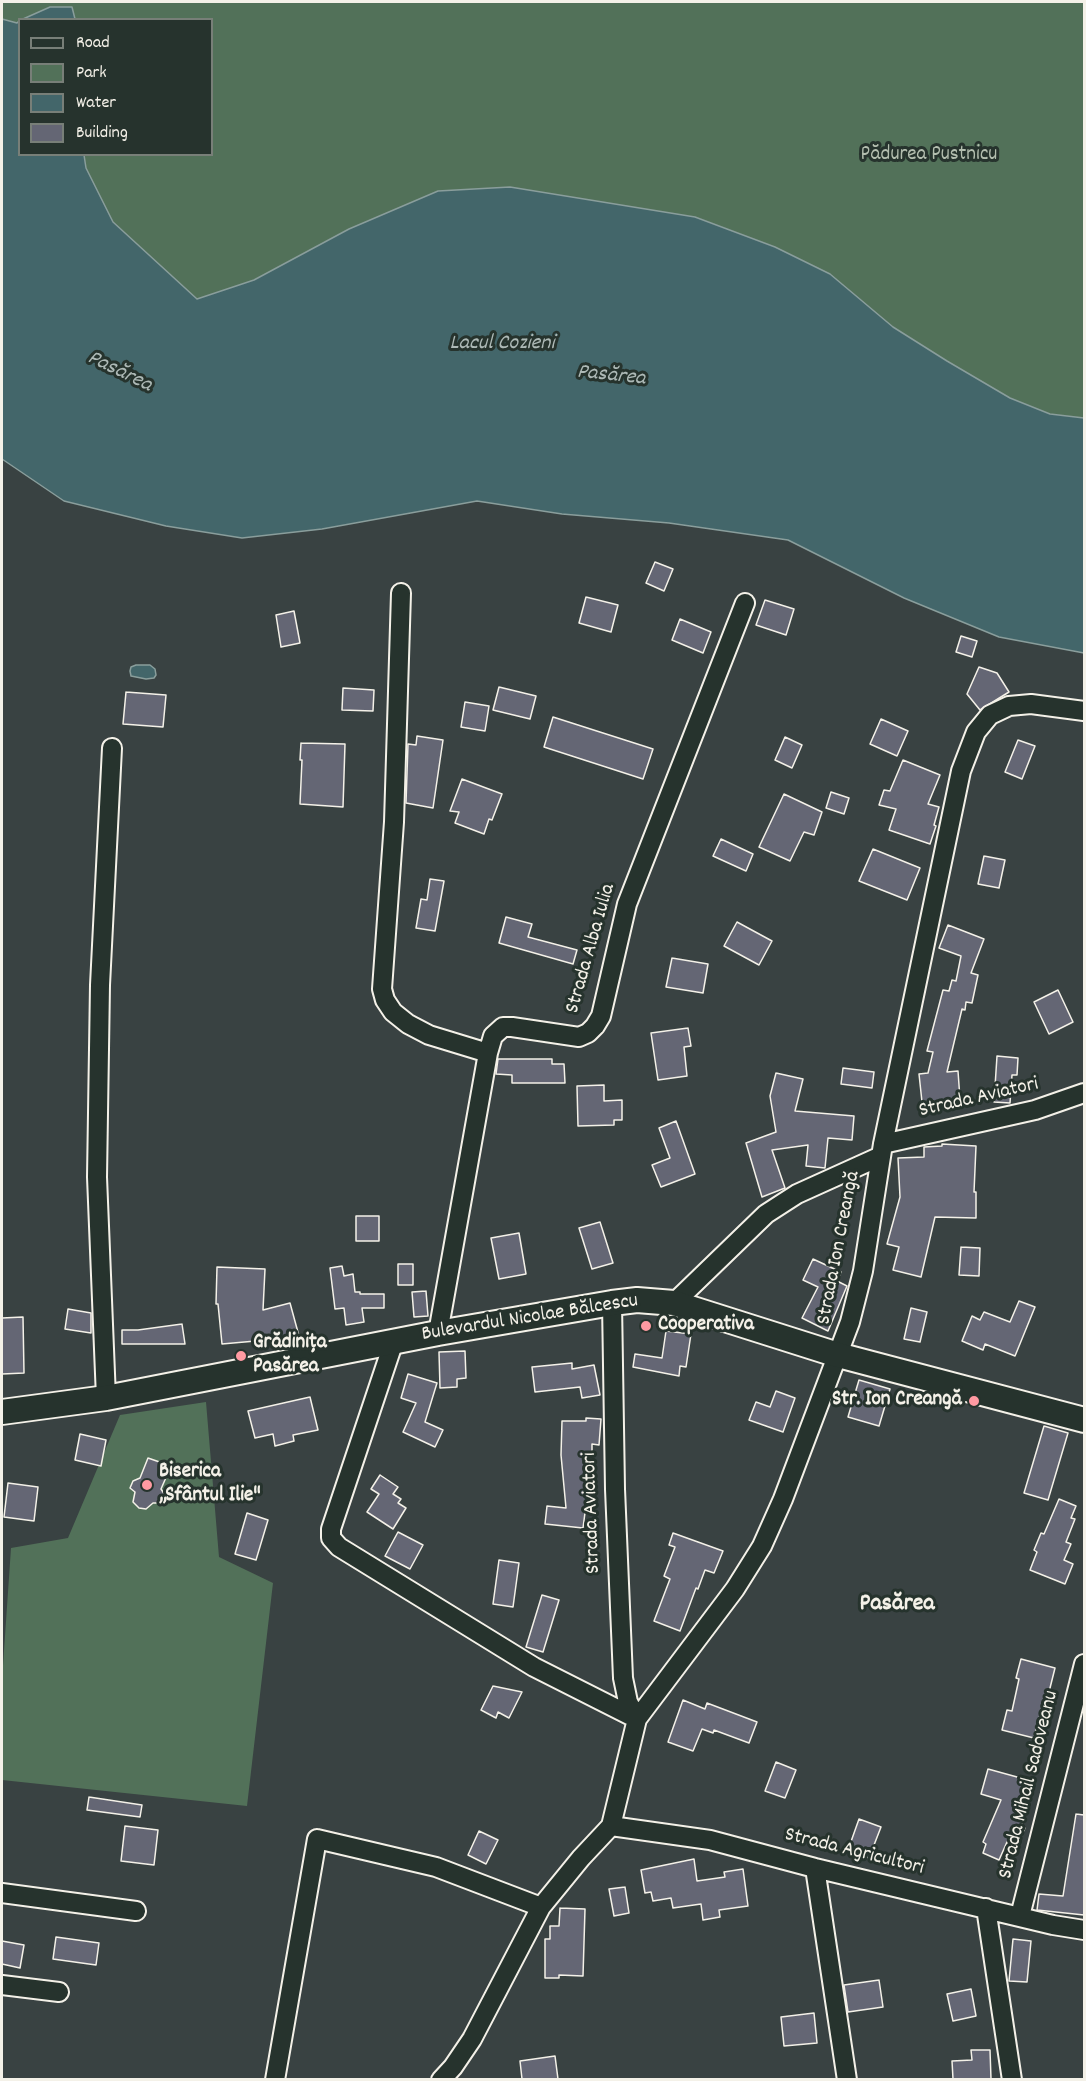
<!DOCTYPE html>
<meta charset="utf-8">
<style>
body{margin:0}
#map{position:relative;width:1086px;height:2081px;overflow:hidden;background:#394242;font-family:Dekko,sans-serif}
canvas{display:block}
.frame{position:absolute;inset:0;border:3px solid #f4f1e8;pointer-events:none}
.legend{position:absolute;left:18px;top:18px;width:195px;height:138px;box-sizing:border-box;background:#26332d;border:2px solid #787f78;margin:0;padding:8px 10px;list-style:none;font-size:18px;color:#f4f1e8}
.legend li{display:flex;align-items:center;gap:12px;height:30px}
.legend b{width:30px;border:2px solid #787f78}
</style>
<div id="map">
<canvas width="1086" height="2081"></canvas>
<div class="frame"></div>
<ul class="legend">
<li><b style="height:8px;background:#26332d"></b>Road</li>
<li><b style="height:16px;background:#527159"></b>Park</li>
<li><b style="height:16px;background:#43666a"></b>Water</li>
<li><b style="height:16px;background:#646674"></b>Building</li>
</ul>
</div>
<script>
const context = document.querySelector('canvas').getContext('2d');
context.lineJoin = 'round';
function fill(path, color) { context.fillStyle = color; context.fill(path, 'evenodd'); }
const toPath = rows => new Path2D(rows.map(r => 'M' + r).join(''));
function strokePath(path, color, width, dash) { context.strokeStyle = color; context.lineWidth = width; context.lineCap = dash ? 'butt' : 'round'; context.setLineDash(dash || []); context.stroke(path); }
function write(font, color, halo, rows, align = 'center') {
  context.font = font + ' Dekko,sans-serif'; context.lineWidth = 6; context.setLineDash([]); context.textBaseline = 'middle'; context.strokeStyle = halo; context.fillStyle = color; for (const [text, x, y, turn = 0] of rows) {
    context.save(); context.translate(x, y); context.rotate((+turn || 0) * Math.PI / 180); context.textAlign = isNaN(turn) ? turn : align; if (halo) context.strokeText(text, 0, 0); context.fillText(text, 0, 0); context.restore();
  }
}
fill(toPath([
 [2,2,1084,2,1084,418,1050,414,1010,398,947,361,893,327,830,274,775,247,695,217,349,229,254,280,198,300,113,222,86,168,84,155,212,154,212,20,75,19,72,7,50,7,23,19,20,20,17,23,2,19],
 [206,1402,219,1557,273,1583,247,1806,2,1780,2,1680,11,1548,68,1538,120,1415]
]), '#527159');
const water = toPath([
 [50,7,72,7,75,19,23,19,50,7],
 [2,19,17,23,19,21,20,154,84,155,86,168,113,222,197,299,254,280,349,229,438,191,510,187,695,217,775,247,830,274,893,327,947,361,1010,398,1050,414,1084,418,1084,653,999,637,904,598,788,540,669,523,562,514,477,501,322,529,242,538,166,526,64,501,2,459,2,19],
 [136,665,150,665,155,669,156,675,154,678,146,679,131,676,130,671,131,667,136,665]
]);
fill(water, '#43666a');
strokePath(water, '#8a9e9c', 1.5);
const building = toPath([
 [655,562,673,569,664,591,646,583,655,562],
 [586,597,618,605,611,632,579,623,586,597],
 [765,600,794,609,786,635,756,625,765,600],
 [294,611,300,643,281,647,276,615,294,611],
 [680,619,711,632,703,653,672,640,680,619],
 [961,636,977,641,972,657,956,652,961,636],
 [979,667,997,673,1009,692,980,710,967,694,979,667],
 [499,687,536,696,530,719,493,710,499,687],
 [343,688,374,690,373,711,342,710,343,688],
 [126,692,166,695,163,727,123,724,126,692],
 [465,702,489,706,485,731,461,727,465,702],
 [553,717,653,749,643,779,544,747,553,717],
 [881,719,908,731,897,756,870,744,881,719],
 [417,736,443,740,433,808,406,803,408,744,416,745,417,736],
 [785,737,802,745,792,768,775,760,785,737],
 [1018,740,1035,746,1022,779,1005,772,1018,740],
 [301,743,345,744,343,807,300,804,302,760,300,760,301,743],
 [903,760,940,775,928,804,939,807,934,825,936,826,930,844,889,830,896,809,879,805,884,790,890,791,903,760],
 [462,779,502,794,492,820,489,819,484,834,455,823,459,812,450,811,462,779],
 [831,792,849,798,844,814,826,808,831,792],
 [784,794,822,812,814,835,804,832,790,861,759,847,784,794],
 [721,839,753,854,746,871,713,856,721,839],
 [873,849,920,868,907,900,859,881,873,849],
 [984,856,1005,860,999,888,978,884,984,856],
 [430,879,444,881,435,931,416,928,421,899,427,900,430,879],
 [506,917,532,924,528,937,577,950,573,964,499,943,506,917],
 [737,922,772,941,759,965,724,946,737,922],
 [948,925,984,939,971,973,978,975,972,1003,966,1002,965,1010,962,1009,947,1072,958,1071,960,1099,922,1102,919,1074,928,1073,933,1052,927,1051,943,990,949,991,952,980,956,981,961,956,939,948,948,925],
 [672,958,708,964,703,993,666,987,672,958],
 [1058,990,1073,1022,1049,1034,1034,1002,1058,990],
 [688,1028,691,1046,684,1047,687,1076,658,1080,651,1033,688,1028],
 [997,1056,1018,1058,1017,1075,1012,1075,1010,1103,994,1102,997,1056],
 [498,1059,552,1059,552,1064,564,1064,565,1083,512,1083,512,1075,496,1074,498,1059],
 [843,1068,874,1072,872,1088,841,1084,843,1068],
 [776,1073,803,1079,795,1111,854,1116,852,1140,828,1138,825,1168,806,1166,808,1145,772,1150,785,1188,762,1197,746,1143,776,1132,770,1096,776,1073],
 [604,1085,604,1101,622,1100,622,1120,614,1120,614,1125,578,1126,577,1086,604,1085],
 [676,1121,695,1174,661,1187,652,1165,670,1158,659,1128,676,1121],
 [942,1144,976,1146,974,1192,976,1192,976,1218,935,1217,921,1277,893,1270,899,1247,887,1244,900,1197,898,1158,924,1157,924,1147,942,1146,942,1144],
 [356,1216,379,1216,379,1241,356,1241,356,1216],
 [600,1222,613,1263,592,1269,579,1228,600,1222],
 [519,1233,526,1274,499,1279,491,1238,519,1233],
 [961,1247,980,1248,979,1276,959,1275,961,1247],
 [813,1259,841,1272,837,1281,847,1286,828,1331,802,1318,818,1287,803,1280,813,1259],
 [398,1264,413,1264,413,1285,398,1285,398,1264],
 [342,1266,344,1276,353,1274,355,1292,360,1292,360,1294,384,1294,384,1308,362,1308,364,1322,346,1325,344,1308,335,1309,330,1268,342,1266],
 [217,1267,265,1269,263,1310,290,1303,299,1336,279,1342,278,1339,222,1344,218,1304,216,1304,217,1267],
 [426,1291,428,1316,414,1317,412,1292,426,1291],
 [1019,1301,1035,1307,1015,1356,985,1344,983,1350,962,1341,972,1316,980,1320,984,1312,1010,1322,1019,1301],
 [911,1308,927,1312,920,1342,904,1339,911,1308],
 [68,1309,91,1313,91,1333,65,1329,68,1309],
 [23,1317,24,1373,2,1374,2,1318,23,1317],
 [182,1324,185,1344,122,1344,122,1330,138,1330,182,1324],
 [666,1331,691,1334,686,1367,680,1366,679,1376,633,1367,635,1354,662,1358,666,1331],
 [465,1351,466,1378,457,1379,457,1387,440,1388,439,1352,465,1351],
 [572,1363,572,1369,594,1365,600,1395,582,1398,580,1387,535,1392,532,1367,572,1363],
 [408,1374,437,1383,425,1422,443,1430,435,1447,403,1432,416,1403,401,1398,408,1374],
 [859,1380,890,1389,879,1426,848,1417,859,1380],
 [776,1391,795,1398,783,1432,749,1420,756,1402,770,1407,776,1391],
 [310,1397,318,1430,293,1435,294,1441,275,1446,273,1434,255,1438,248,1411,310,1397],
 [586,1418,601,1419,599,1445,592,1444,592,1456,585,1456,589,1505,586,1505,583,1528,545,1524,547,1506,566,1508,561,1455,562,1421,586,1421,586,1418],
 [1044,1426,1068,1433,1048,1500,1024,1493,1044,1426],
 [80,1434,106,1440,101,1466,75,1460,80,1434],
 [148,1458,171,1466,161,1489,165,1495,160,1503,153,1503,146,1509,139,1508,133,1502,135,1492,130,1488,133,1481,140,1478,148,1458],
 [380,1475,398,1487,393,1494,401,1499,398,1503,406,1508,393,1529,367,1512,379,1494,371,1489,380,1475],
 [8,1483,38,1487,34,1521,4,1517,8,1483],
 [1059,1499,1076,1506,1071,1518,1075,1519,1066,1542,1071,1544,1064,1560,1073,1564,1065,1584,1030,1570,1037,1552,1034,1550,1041,1533,1044,1534,1059,1499],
 [247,1513,268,1520,256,1560,235,1554,247,1513],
 [398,1532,423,1545,410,1569,385,1556,398,1532],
 [673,1533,723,1551,714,1573,705,1570,698,1589,696,1588,680,1631,654,1621,670,1579,664,1576,675,1547,669,1545,673,1533],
 [499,1560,519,1563,513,1607,493,1604,499,1560],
 [542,1595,559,1600,543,1652,526,1647,542,1595],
 [1021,1659,1055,1668,1044,1712,1041,1711,1034,1738,1002,1730,1007,1710,1012,1711,1019,1679,1016,1678,1021,1659],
 [493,1686,522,1692,509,1718,498,1712,496,1718,481,1710,493,1686],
 [683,1700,705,1709,707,1703,757,1722,749,1743,714,1730,713,1733,702,1729,693,1751,668,1742,683,1700],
 [776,1762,796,1770,785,1798,765,1791,776,1762],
 [988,1769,1028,1780,1024,1791,1030,1793,1021,1827,1025,1828,1017,1846,1007,1842,999,1860,983,1853,986,1844,983,1842,1001,1800,981,1794,988,1769],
 [89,1797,142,1805,140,1817,87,1810,89,1797],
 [1076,1814,1084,1815,1084,1915,1037,1910,1039,1894,1063,1896,1076,1814],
 [859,1819,881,1827,869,1858,848,1850,859,1819],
 [125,1826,158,1830,154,1865,121,1861,125,1826],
 [479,1831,498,1840,486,1864,468,1855,479,1831],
 [694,1859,697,1881,725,1877,724,1872,743,1869,748,1906,719,1910,720,1917,703,1920,701,1904,673,1908,671,1898,653,1901,651,1892,645,1893,641,1870,694,1859],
 [625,1887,629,1913,614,1916,609,1889,625,1887],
 [560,1908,585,1909,583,1976,559,1975,559,1978,545,1978,545,1939,550,1939,550,1926,559,1926,560,1908],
 [56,1937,99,1943,96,1965,53,1959,56,1937],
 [1013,1939,1031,1941,1027,1982,1009,1981,1013,1939],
 [2,1941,24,1945,20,1968,2,1964,2,1941],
 [879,1980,883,2007,848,2012,844,1985,879,1980],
 [971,1989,976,2016,953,2021,947,1994,971,1989],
 [814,2013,817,2043,784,2046,781,2017,814,2013],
 [971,2050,990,2050,991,2079,953,2079,952,2061,972,2060,971,2050],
 [555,2056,558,2079,522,2079,520,2061,555,2056]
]);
fill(building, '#646674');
strokePath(building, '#f4f1e8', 1.5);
const street = toPath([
 [401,593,394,822,382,989,385,1000,393,1012,408,1024,429,1035,488,1053],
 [883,1144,1035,1110,1084,1093],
 [612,1303,615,1489,623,1678,628,1702,637,1719],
 [674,1303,766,1214,797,1194,881,1156],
 [438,1333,488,1053,493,1036,503,1027,512,1027,579,1037,588,1033,595,1026,601,1016,627,904,745,603],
 [394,1341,331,1529,331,1538,339,1547,534,1667,637,1719],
 [106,1398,97,1177,100,985,112,748],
 [611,1826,710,1840,815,1868,1053,1925,1084,1930],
 [815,1868,847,2080],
 [2,1893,136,1911],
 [986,1908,1012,2080],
 [1020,1916,1084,1664],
 [2,1985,59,1992],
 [275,2080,317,1839,436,1867,541,1907],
 [441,2080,453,2067,472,2039,541,1907,581,1858,611,1826,637,1719,735,1589,762,1546,783,1499,850,1322,863,1271,883,1144,961,771,976,732,990,715,1009,706,1031,704,1084,711]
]);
const secondary = toPath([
 [2,1412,106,1398,438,1333,612,1303,637,1300,674,1303,838,1355,1084,1420]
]);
strokePath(street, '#f4f1e8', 22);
strokePath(secondary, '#f4f1e8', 28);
strokePath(street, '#26332d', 18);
strokePath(secondary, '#26332d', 24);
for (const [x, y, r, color] of [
 [646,1326,6,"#ff9aa2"],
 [241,1356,6,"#ff9aa2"],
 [974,1401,6,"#ff9aa2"],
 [147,1485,6,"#ff9aa2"]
]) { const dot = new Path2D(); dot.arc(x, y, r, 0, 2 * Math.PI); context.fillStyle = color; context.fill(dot); strokePath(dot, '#26332d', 2); }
write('21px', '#b3beaf', '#26332d', [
 ["Pădurea Pustnicu",929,156]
]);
write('21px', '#f4f1e8', '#26332d', [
 ["Strada Alba Iulia",592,949,-74],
 ["Strada Aviatori",979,1099,-13],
 ["Strada Ion Creangă",840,1248,-79],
 ["Bulevardul Nicolae Bălcescu",530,1319,-9],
 ["Strada Aviatori",593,1513,-92],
 ["Strada Mihail Sadoveanu",1030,1785,-76],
 ["Strada Agricultori",854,1853,14]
]);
write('bold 21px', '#f4f1e8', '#26332d', [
 ["Cooperativa",658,1326],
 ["Grădinița",253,1344],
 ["Pasărea",253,1368],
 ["Str. Ion Creangă",962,1401,"right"],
 ["Biserica",159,1473],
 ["„Sfântul Ilie\"",159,1497]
], 'left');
write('italic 22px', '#adb9b6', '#26332d', [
 ["Lacul Cozieni",502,345],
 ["Pasărea",119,373,26],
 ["Pasărea",611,377,6]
]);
write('bold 24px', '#f4f1e8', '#26332d', [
 ["Pasărea",897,1606]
]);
</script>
